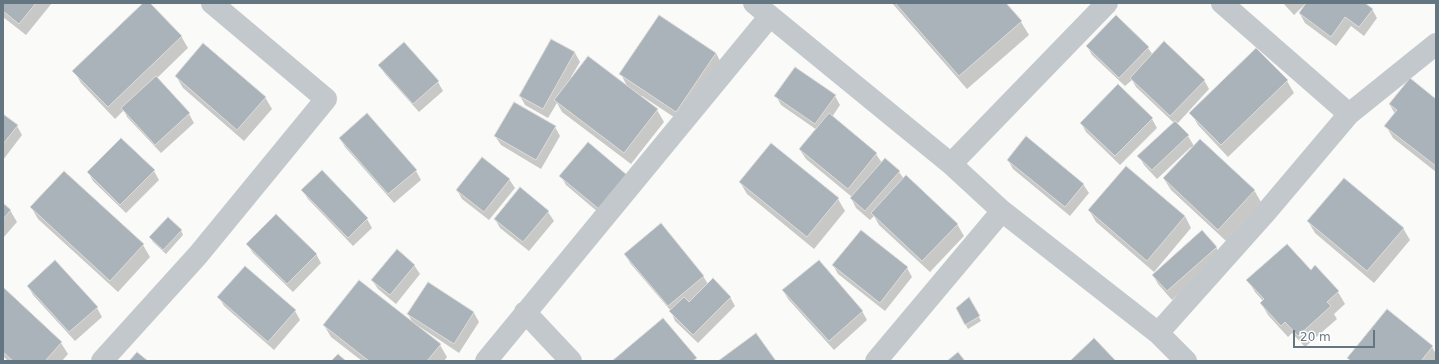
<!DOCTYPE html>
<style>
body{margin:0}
#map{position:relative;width:1439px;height:364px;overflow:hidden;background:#fafaf8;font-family:"DejaVu Sans",sans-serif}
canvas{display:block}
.frame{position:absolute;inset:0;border:4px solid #657683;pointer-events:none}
.scale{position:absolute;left:1293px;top:330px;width:82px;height:18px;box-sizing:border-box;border:2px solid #657683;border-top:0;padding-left:5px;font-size:12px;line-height:14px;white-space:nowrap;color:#657683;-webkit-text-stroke:3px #fff;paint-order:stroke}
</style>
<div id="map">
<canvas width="1439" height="364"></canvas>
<div class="frame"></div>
<div class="scale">20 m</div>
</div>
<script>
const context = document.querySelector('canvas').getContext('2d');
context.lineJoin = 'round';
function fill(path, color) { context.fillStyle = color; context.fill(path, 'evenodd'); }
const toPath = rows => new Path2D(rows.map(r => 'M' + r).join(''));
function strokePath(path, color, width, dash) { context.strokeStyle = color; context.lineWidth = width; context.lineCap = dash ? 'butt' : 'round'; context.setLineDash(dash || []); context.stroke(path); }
fill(toPath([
 [3,3,52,3,26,35,3,17],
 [144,3,149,3,181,36,188,48,157,78,189,114,194,123,161,153,127,117,124,110,115,119,81,83,74,71],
 [892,3,1005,3,1021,22,1029,35,967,89],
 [1283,3,1363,3,1372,9,1377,18,1364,36,1351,26,1336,46,1305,23,1300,14,1306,3,1294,15],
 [1116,16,1148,48,1153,55,1204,80,1209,89,1177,124,1188,136,1194,146,1254,190,1261,202,1226,241,1171,190,1164,179,1192,148,1191,147,1157,179,1144,165,1139,156,1174,123,1136,87,1132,80,1125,86,1092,55,1087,46],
 [552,40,575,53,580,62,571,77,572,78,628,88,621,74,716,53,722,65,683,123,642,96,641,97,657,110,664,122,631,164,562,112,557,103,548,118,525,105,520,96],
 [1256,50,1287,81,1294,93,1228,157,1198,125,1191,113],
 [380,65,438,82,443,91,419,112,385,74],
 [176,76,265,97,272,109,244,141,183,88],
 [776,96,835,96,840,105,832,117,876,154,882,163,899,172,904,179,957,224,964,236,930,272,879,225,874,216,870,220,856,208,851,198,852,197,806,159,800,150,817,130,781,105],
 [1436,100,1436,172,1393,138,1386,126,1395,114,1390,105],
 [3,115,17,126,22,135,3,160],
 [1152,119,1157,128,1120,165,1086,132,1081,123],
 [555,127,560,136,541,169,501,145,495,136],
 [340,138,416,171,421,180,394,203,345,147],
 [588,144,605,218,566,185,561,176],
 [1008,160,1083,184,1089,193,1070,216,1013,169],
 [154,171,159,180,126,213,93,181,88,172],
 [509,179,515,188,489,220,462,199,457,190],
 [740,182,838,199,845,211,814,249,747,194],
 [302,190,367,219,372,228,353,246,308,199],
 [3,204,10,210,17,222,3,238],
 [31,207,143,245,150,257,118,292,38,219],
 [1089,210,1185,216,1191,228,1154,272,1096,222],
 [548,212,554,221,529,251,500,228,495,219],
 [1308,221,1403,228,1410,240,1374,283,1315,233],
 [181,230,183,235,166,254,153,242,150,237],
 [247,244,316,254,321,263,293,292,253,253],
 [1216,247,1221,256,1172,300,1158,284,1153,275],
 [625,254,703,276,708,284,730,297,735,306,698,343,675,321,671,311,630,263],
 [414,265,420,274,396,304,378,289,372,280],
 [833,265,907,268,912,277,885,311,838,274],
 [1315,267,1338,292,1345,304,1334,314,1337,319,1305,347,1292,333,1288,337,1268,315,1261,303,1263,301,1255,292,1248,280,1311,271],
 [428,283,474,313,479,322,459,353,420,327,419,328,440,345,447,357,444,361,362,361,331,337,324,325,414,325,408,314],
 [28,286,97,308,102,317,75,341,33,295],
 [3,288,61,343,68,354,62,361,8,361,3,356],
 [783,290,862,311,867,320,834,350,788,299],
 [219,297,295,311,300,320,274,350,224,306],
 [969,298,981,321,968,329,957,309],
 [1388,311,1432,347,1436,354,1436,361,1350,361,1349,358]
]), '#0003');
const building = toPath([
 [3,3,36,3,19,24,3,11,3,3],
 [143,3,150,3,182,36,108,107,72,71,143,3],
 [895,3,1006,3,1022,21,959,76,895,3],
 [1306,3,1365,3,1373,9,1359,27,1345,17,1331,37,1299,13,1306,3],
 [659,15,716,53,676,112,619,74,659,15],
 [1116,15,1149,47,1119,78,1086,46,1116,15],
 [551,39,575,52,543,109,519,96,551,39],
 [1164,41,1205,80,1170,116,1130,78,1164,41],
 [404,42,439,81,413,104,378,65,404,42],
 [203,43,266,97,237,130,175,76,203,43],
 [1256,48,1288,80,1221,145,1189,113,1256,48],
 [588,56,658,109,624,153,554,100,588,56],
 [795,67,836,95,815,124,774,96,795,67],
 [156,76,190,113,155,145,121,108,156,76],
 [1410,78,1436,99,1436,166,1384,126,1397,110,1389,104,1410,78],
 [1118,84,1153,118,1115,156,1080,123,1118,84],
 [514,102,556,126,536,160,494,136,514,102],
 [367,113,417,170,388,194,339,138,367,113],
 [829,113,877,153,848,189,799,149,829,113],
 [3,114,18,125,3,144,3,114],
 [1175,121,1189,135,1152,170,1137,156,1175,121],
 [1026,136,1084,184,1065,207,1007,160,1026,136],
 [121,138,155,170,120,205,87,172,121,138],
 [1200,139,1255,190,1218,230,1163,178,1200,139],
 [588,142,627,175,599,209,559,176,588,142],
 [771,143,839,198,807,237,739,182,771,143],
 [482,157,510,179,484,212,456,190,482,157],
 [885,158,900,171,865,211,850,198,885,158],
 [1126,166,1185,216,1147,261,1088,210,1126,166],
 [322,170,368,218,348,238,301,190,322,170],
 [64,171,144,244,110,281,30,207,64,171],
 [906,175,958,224,922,261,871,213,906,175],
 [1344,178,1404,228,1367,271,1307,221,1344,178],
 [520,187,549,211,523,242,494,219,520,187],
 [3,203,11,210,3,219,3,203],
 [276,214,317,254,287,284,246,244,276,214],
 [168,217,182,230,163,250,149,237,168,217],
 [661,223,704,276,668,306,624,254,661,223],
 [861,230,908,267,880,303,832,265,861,230],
 [1202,230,1217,247,1167,291,1152,275,1202,230],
 [1287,244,1311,270,1315,265,1339,291,1327,302,1331,306,1298,336,1285,322,1281,326,1260,303,1264,299,1246,280,1287,244],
 [397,249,415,265,390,295,371,280,397,249],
 [55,260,98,307,69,332,27,286,55,260],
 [819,260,863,311,829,341,782,290,819,260],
 [245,266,296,310,268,342,217,297,245,266],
 [713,278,731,297,693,335,669,311,684,297,689,302,713,278],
 [359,280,441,344,427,361,369,361,323,325,359,280],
 [428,282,474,312,454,344,407,314,428,282],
 [3,287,62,342,45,361,13,361,3,352,3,287],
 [969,297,980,316,965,325,956,308,969,297],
 [1387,309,1433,346,1421,361,1351,361,1347,358,1387,309],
 [663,318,697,358,693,361,612,361,663,318],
 [756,333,776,361,718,361,756,333],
 [1094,338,1116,361,1070,361,1094,338],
 [137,352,148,361,129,361,137,352],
 [958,352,965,361,947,361,958,352],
 [338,354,346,361,331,361,338,354]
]);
fill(building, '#aab3b9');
strokePath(building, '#dcdcda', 1);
strokePath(toPath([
 [754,3,951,164,1002,211,1158,333,1186,361],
 [1222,3,1349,114],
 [951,164,1107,3],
 [525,312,571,361],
 [1158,333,1267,211,1349,114,1436,44],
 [102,361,198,255,326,99,212,3],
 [486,361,770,16],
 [876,361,1002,211]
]), '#c3c8cc', 22);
</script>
